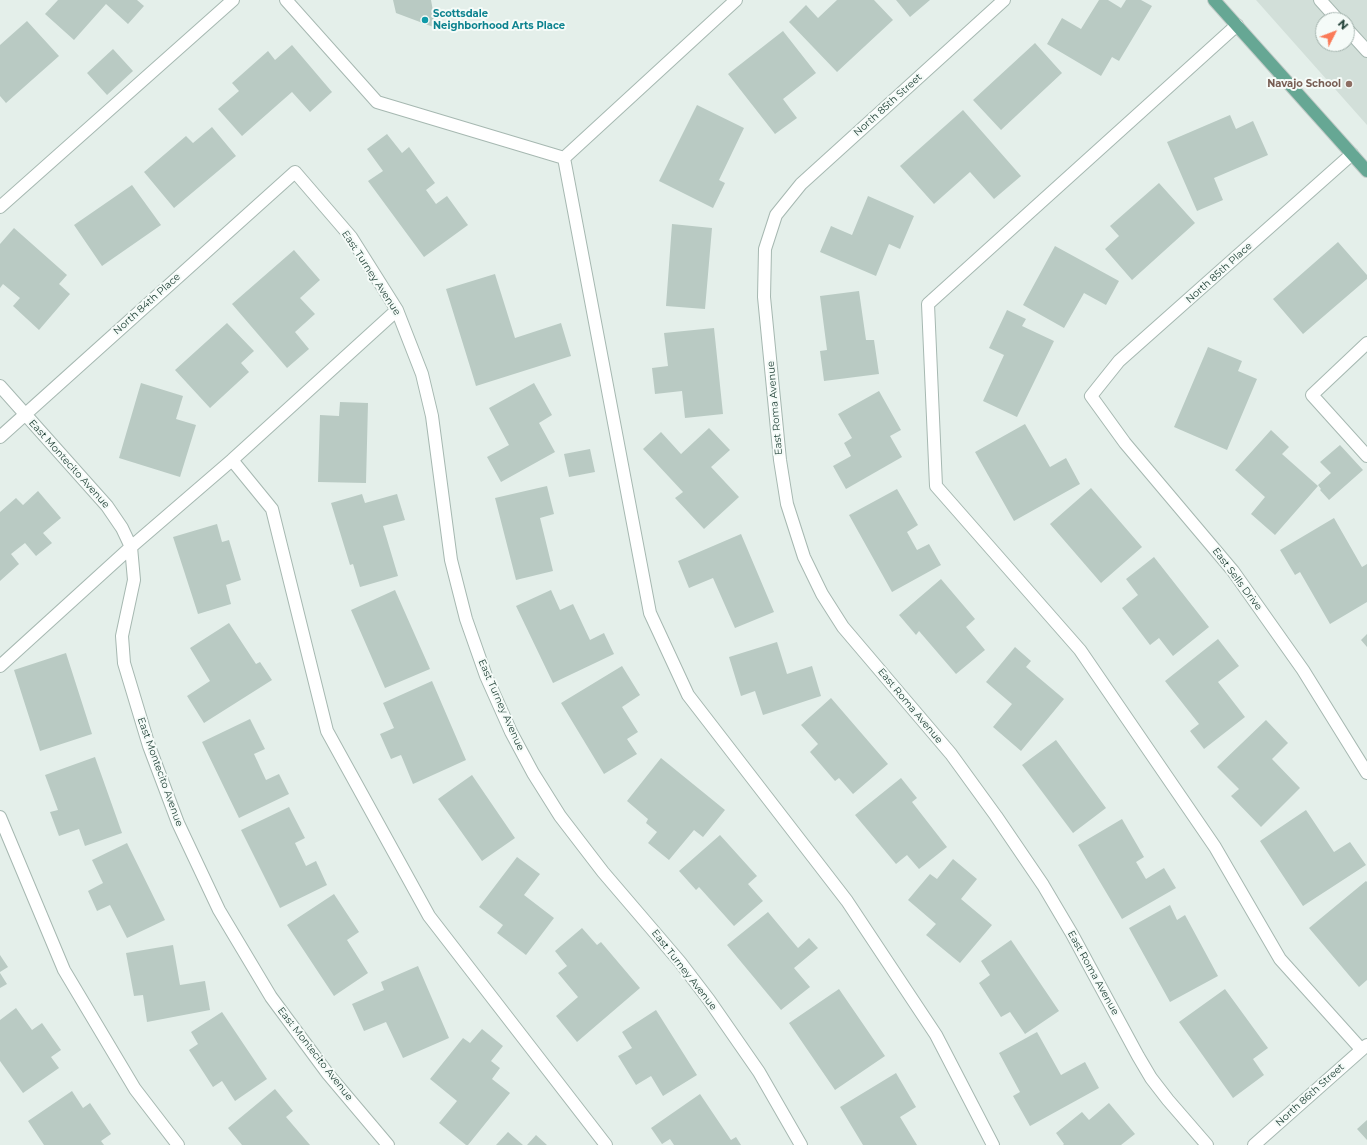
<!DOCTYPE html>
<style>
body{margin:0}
#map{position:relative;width:1367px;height:1145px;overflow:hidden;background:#e4efea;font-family:Montserrat,sans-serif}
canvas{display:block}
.north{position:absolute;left:1315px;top:12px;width:40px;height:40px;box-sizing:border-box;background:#f5fbf8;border:1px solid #a1b1ab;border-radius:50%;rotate:48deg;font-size:11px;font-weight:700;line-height:16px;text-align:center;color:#224238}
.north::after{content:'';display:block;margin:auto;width:14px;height:18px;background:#fa7a57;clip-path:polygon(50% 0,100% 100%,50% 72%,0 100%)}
</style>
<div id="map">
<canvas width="1367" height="1145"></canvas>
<div class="north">N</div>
</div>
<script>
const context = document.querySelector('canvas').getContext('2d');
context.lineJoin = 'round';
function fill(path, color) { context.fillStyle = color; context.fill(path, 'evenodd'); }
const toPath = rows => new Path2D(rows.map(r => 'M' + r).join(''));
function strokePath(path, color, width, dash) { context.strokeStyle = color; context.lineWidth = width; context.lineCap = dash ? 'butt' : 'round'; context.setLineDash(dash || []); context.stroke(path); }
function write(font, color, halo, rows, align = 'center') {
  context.font = font + ' Montserrat,sans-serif'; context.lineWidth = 4; context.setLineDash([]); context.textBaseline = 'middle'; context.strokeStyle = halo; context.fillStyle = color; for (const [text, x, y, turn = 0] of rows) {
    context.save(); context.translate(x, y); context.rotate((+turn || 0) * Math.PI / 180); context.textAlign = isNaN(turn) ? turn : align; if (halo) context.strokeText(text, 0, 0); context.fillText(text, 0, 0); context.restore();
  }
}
fill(toPath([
 [1256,0,1367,0,1367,125],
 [1323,20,1347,20,1347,44,1323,44]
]), '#d2dfd9');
fill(toPath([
 [58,0,137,0,144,6,128,24,106,4,74,40,45,14],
 [393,0,431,0,436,28,396,13],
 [837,0,874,0,893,20,837,72,789,22,806,5,818,18],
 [896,0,930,0,910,17],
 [1099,0,1108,0,1121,8,1126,0,1141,0,1152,6,1119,61,1112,57,1101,76,1047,44,1062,18,1081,29],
 [27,21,59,56,6,103,0,96,0,45],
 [783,31,816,73,783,99,797,118,775,134,728,74],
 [1035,43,1062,73,1001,130,973,100],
 [292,45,332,92,310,112,292,92,242,136,218,109,239,91,232,83,268,51,275,60],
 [113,49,133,71,107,95,87,73],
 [697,105,744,128,719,180,725,183,713,208,659,181],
 [963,110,1021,176,994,199,970,172,934,204,900,166],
 [1230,115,1236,129,1253,121,1268,155,1214,178,1223,200,1197,211,1167,142],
 [212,127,236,156,174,208,144,172,186,136,193,143],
 [387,134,402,153,409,147,435,183,426,190,436,204,447,196,468,225,424,257,368,181,383,171,367,149],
 [1159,183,1195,223,1132,280,1105,249,1119,236,1110,226],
 [132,185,161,225,102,266,74,225],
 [868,196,914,216,900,249,889,244,876,276,820,252,831,226,852,235],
 [672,224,712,228,705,309,666,306],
 [14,228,67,275,59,284,70,294,39,330,13,306,20,298,3,284,0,288,0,244],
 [1338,242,1367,275,1367,279,1303,334,1273,299],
 [1055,246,1119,281,1106,305,1084,293,1064,328,1023,305],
 [294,250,320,280,300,298,315,314,295,332,309,349,287,368,232,304],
 [495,274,515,338,561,323,571,356,476,386,446,289],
 [859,291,866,340,874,340,879,374,824,381,820,351,827,350,820,296],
 [1007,310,1026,319,1022,326,1054,341,1017,417,983,401,1004,355,989,348],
 [227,323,254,351,241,363,249,372,210,408,175,370],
 [714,328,723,414,685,418,682,391,655,394,652,368,668,366,664,333],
 [1208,347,1242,361,1238,371,1257,379,1227,450,1174,427],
 [141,383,183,396,176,419,196,425,180,477,119,458],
 [534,383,552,415,539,423,555,452,501,482,487,457,509,445,489,408],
 [879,391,901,430,890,436,902,457,846,489,833,466,851,456,844,443,852,438,838,414],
 [340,402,368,403,366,483,318,482,320,415,339,416],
 [1025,424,1050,467,1066,458,1080,484,1014,521,975,452],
 [709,428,730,450,711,467,739,497,704,529,675,498,683,492,643,449,661,432,681,454],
 [1271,430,1289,447,1282,454,1318,486,1275,535,1251,514,1265,497,1235,470],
 [1340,445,1363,470,1329,500,1320,490,1321,489,1318,485,1331,473,1320,462],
 [590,449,595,472,569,477,564,454],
 [547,486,554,514,540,518,553,571,516,580,495,498],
 [1091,488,1142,547,1101,583,1050,524],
 [897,489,918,525,907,532,917,550,929,544,941,565,892,592,849,515],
 [38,491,61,518,43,533,52,543,36,556,25,543,11,554,19,564,0,581,0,512,16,498,23,505],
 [362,494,365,503,397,494,405,520,383,526,398,576,360,587,353,564,350,565,331,503],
 [1334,518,1362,567,1367,564,1367,602,1330,624,1300,572,1295,575,1280,550],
 [217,524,222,542,229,540,241,580,226,585,231,604,198,614,173,537],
 [741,534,774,612,735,628,713,578,689,588,678,561],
 [1154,557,1209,627,1173,656,1159,638,1150,645,1122,608,1138,595,1126,579],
 [941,579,975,619,966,627,985,650,956,674,919,631,916,635,899,615],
 [395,590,430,669,385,688,351,610],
 [551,590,560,610,573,604,590,640,604,633,614,654,553,683,516,606],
 [229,623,256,664,260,662,272,680,204,723,187,696,210,681,190,648],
 [1367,634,1367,647,1361,640],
 [1218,639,1239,666,1218,682,1245,717,1204,749,1190,731,1199,724,1165,681],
 [777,642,787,674,812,666,821,696,763,715,755,691,741,696,729,657],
 [1015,647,1031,661,1026,667,1064,699,1021,751,993,727,1012,704,986,682],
 [66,653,92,734,40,751,14,670],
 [622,666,640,695,622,707,638,732,627,739,637,754,604,774,561,703],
 [432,681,466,760,413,784,401,755,391,759,380,734,394,728,383,703],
 [831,698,888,764,853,794,839,778,835,781,810,752,818,744,801,725],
 [250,719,265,749,254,754,266,780,279,774,289,794,239,818,202,742],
 [1266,720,1288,743,1272,759,1300,788,1261,827,1231,796,1239,789,1217,767],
 [1056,740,1106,808,1073,833,1022,765],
 [95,757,122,833,85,846,79,829,59,836,50,812,58,810,45,775],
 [661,758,725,810,703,837,694,830,669,860,648,843,657,832,646,823,648,819,627,801],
 [472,775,515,838,482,861,438,799],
 [901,778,917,798,912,802,947,847,919,869,907,855,896,864,855,815],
 [289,807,305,838,295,843,306,866,316,861,327,885,280,908,241,830],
 [1306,810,1334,852,1350,842,1366,865,1303,906,1260,841],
 [1122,819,1144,857,1136,862,1146,879,1164,868,1176,888,1122,919,1078,845],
 [720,835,757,876,748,884,763,901,734,926,699,887,696,890,679,871],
 [127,843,165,920,127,938,110,905,97,911,88,891,103,883,92,860],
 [517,857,540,874,524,895,554,918,526,955,497,933,503,925,479,907],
 [953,859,977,879,961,899,992,925,960,963,926,935,936,924,908,900,930,874,937,879],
 [1366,881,1367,882,1367,980,1359,987,1309,928],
 [334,894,359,932,347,940,368,973,334,996,287,925],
 [1170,905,1177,920,1185,915,1218,976,1170,1002,1129,928],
 [768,912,798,948,809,938,818,948,794,968,810,987,781,1010,727,945],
 [582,928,597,945,601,942,640,988,577,1042,556,1016,578,997,558,973,567,966,555,951],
 [1011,940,1059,1011,1025,1034,1010,1012,1001,1017,979,983,990,975,981,961],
 [173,945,180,985,205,981,210,1010,147,1022,143,995,134,996,126,953],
 [0,955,8,967,0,972],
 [418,966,449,1038,403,1058,386,1022,364,1031,352,1004,384,990,381,982],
 [0,973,7,984,0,988],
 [839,989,885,1056,835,1090,789,1023],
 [1225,989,1268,1048,1253,1059,1264,1075,1233,1098,1179,1022],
 [16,1008,32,1030,42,1023,61,1050,51,1057,59,1068,23,1093,0,1061,0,1020],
 [656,1010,697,1075,663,1096,651,1076,636,1085,618,1056,632,1048,622,1032],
 [222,1012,267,1079,235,1101,222,1081,213,1087,189,1050,198,1044,191,1032],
 [482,1029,503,1046,491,1061,500,1068,492,1079,510,1093,468,1145,466,1145,439,1123,457,1101,430,1079,463,1038,470,1043],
 [1037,1032,1061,1075,1085,1062,1099,1088,1030,1126,1013,1096,1020,1092,999,1053],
 [896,1073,916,1107,900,1117,917,1145,863,1145,840,1107],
 [275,1089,293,1111,286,1117,310,1145,242,1145,228,1128],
 [72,1091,83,1108,90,1103,111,1134,101,1141,104,1145,44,1145,28,1121],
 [700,1094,731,1140,736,1137,741,1145,674,1145,670,1139,662,1144,651,1128],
 [1109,1103,1135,1134,1121,1145,1063,1145,1064,1144,1056,1133,1082,1112,1089,1120],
 [1367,1120,1367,1140,1357,1129],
 [508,1132,523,1145,496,1145],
 [536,1135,547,1145,527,1145]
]), '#b9cac3');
const minor = toPath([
 [286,0,377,102,564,158],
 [736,0,564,158,650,613,688,695,847,901,936,1035,993,1145],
 [1004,0,801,184,776,215,765,249,764,297,780,460,787,504,804,557,822,594,843,627,951,754,996,816,1043,885,1072,934,1138,1056,1151,1078,1168,1100,1207,1145],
 [1320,0,1338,20],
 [1237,25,928,304,936,486,1080,650,1215,847,1280,959,1361,1049],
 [1347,29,1367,51],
 [1352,154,1119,361,1091,396,1125,443,1233,571,1303,670,1367,773],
 [0,207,233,0],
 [1367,343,1312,395,1367,456],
 [0,386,107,506,122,528,131,547,134,580,122,636,124,663,149,746,178,823,219,910,271,997,328,1074,388,1145],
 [0,437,295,172,351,237,397,310,422,374,432,416,451,560,466,619,486,676,511,732,533,773,560,816,603,872,680,962,709,1000,759,1072,801,1145],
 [232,460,272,509,327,731,429,916,606,1145],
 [0,666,131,547,232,460,397,310],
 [0,817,64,970,135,1089,178,1145],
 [1254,1145,1367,1045]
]);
const major = toPath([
 [1214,0,1367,171]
]);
strokePath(minor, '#a6b8b1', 14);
strokePath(major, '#c1cac7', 14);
strokePath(minor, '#fff', 12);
strokePath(major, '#66a794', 12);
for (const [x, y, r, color] of [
 [425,20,4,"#0f9aa8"],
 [1349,84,4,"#8d6e63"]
]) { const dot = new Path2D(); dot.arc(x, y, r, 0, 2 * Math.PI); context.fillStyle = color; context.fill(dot); strokePath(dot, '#f5fbf8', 1.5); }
write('bold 10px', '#0d838f', '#f5fbf8', [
 ["Scottsdale",433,14],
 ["Neighborhood Arts Place",433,26]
], 'left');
write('bold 10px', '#785e54', '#f5fbf8', [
 ["Navajo School",1341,84]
], 'right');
write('10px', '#224238', '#f5fbf8', [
 ["North 85th Street",888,105,-42],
 ["East Turney Avenue",371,273,57],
 ["North 85th Place",1219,273,-42],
 ["North 84th Place",147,304,-42],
 ["East Roma Avenue",775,408,-95],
 ["East Montecito Avenue",69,464,48],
 ["East Sells Drive",1237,579,53],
 ["East Turney Avenue",501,705,66],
 ["East Roma Avenue",910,706,50],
 ["East Montecito Avenue",160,772,70],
 ["East Turney Avenue",684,970,52],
 ["East Roma Avenue",1093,973,61],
 ["East Montecito Avenue",315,1054,52],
 ["North 86th Street",1310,1095,-42]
]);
</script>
